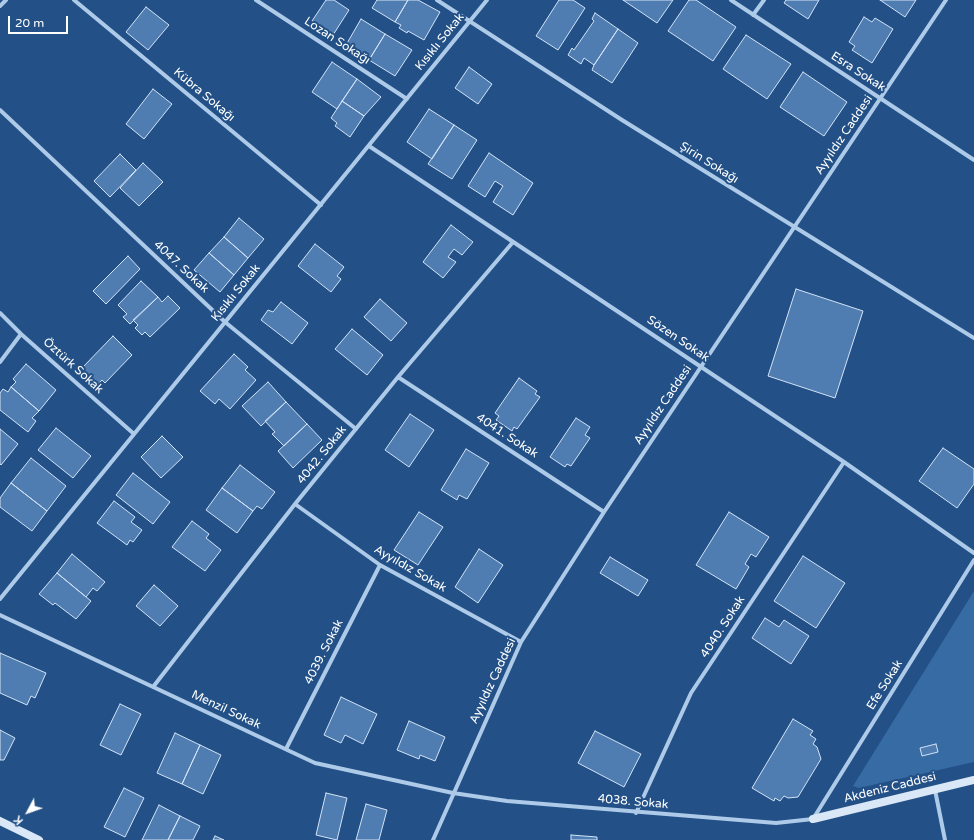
<!DOCTYPE html>
<meta charset="utf-8">
<style>
body{margin:0}
#map{position:relative;width:974px;height:840px;overflow:hidden;background:#235187;font-family:"Varela Round",sans-serif}
canvas{display:block}
.north{position:absolute;left:8px;top:792px;width:40px;height:40px;-webkit-text-stroke:3px #235187;paint-order:stroke;rotate:229deg;font-size:11px;font-weight:700;line-height:16px;text-align:center;color:#fff}
.north::after{content:'';display:block;margin:auto;width:14px;height:18px;background:#fff;clip-path:polygon(50% 0,100% 100%,50% 72%,0 100%)}
.scale{position:absolute;left:8px;top:16px;width:60px;height:18px;box-sizing:border-box;border:2px solid #fff;border-top:0;padding-left:5px;font-size:12px;line-height:14px;white-space:nowrap;color:#fff;-webkit-text-stroke:3px #235187;paint-order:stroke}
</style>
<div id="map">
<canvas width="974" height="840"></canvas>
<div class="north">K</div>
<div class="scale">20 m</div>
</div>
<script>
const context = document.querySelector('canvas').getContext('2d');
context.lineJoin = 'round';
function fill(path, color) { context.fillStyle = color; context.fill(path, 'evenodd'); }
const toPath = rows => new Path2D(rows.map(r => 'M' + r).join(''));
function strokePath(path, color, width, dash) { context.strokeStyle = color; context.lineWidth = width; context.lineCap = dash ? 'butt' : 'round'; context.setLineDash(dash || []); context.stroke(path); }
function write(font, color, halo, rows, align = 'center') {
  context.font = font + ' "Varela Round",sans-serif'; context.lineWidth = 4; context.setLineDash([]); context.textBaseline = 'middle'; context.strokeStyle = halo; context.fillStyle = color; for (const [text, x, y, turn = 0] of rows) {
    context.save(); context.translate(x, y); context.rotate((+turn || 0) * Math.PI / 180); context.textAlign = isNaN(turn) ? turn : align; if (halo) context.strokeText(text, 0, 0); context.fillText(text, 0, 0); context.restore();
  }
}
fill(toPath([
 [974,591,974,762,859,788,853,786]
]), '#376ba3');
const building = toPath([
 [326,0,334,0,349,10,333,35,312,21,326,0],
 [377,0,408,0,395,22,372,8,377,0],
 [408,0,418,0,440,12,424,40,408,31,407,33,399,28,401,25,395,22,408,0],
 [559,0,573,0,585,8,558,50,536,36,559,0],
 [623,0,673,0,657,23,623,0],
 [689,0,696,0,736,27,713,61,668,31,689,0],
 [786,0,819,0,808,19,784,3,786,0],
 [880,0,916,0,905,17,880,0],
 [146,7,169,25,148,50,126,32,146,7],
 [595,13,618,29,594,65,584,58,581,64,568,55,572,48,574,50,594,21,592,19,595,13],
 [864,17,872,22,875,18,893,29,872,63,852,50,855,46,849,42,864,17],
 [361,19,385,34,369,60,346,45,361,19],
 [618,29,638,43,612,83,592,70,594,65,618,29],
 [385,34,412,50,395,76,369,60,385,34],
 [746,35,791,64,767,99,723,69,746,35],
 [332,62,357,79,337,109,312,92,332,62],
 [469,67,492,84,478,104,455,88,469,67],
 [803,72,847,102,824,136,780,107,803,72],
 [357,79,381,97,364,116,342,101,357,79],
 [153,89,172,104,144,139,126,124,153,89],
 [342,101,364,116,350,137,335,126,337,123,331,118,342,101],
 [429,109,454,125,432,159,407,142,429,109],
 [454,125,477,140,452,179,428,164,454,125],
 [489,153,533,183,513,215,493,202,503,186,495,181,485,197,468,186,489,153],
 [120,154,136,170,110,197,94,181,120,154],
 [143,163,163,182,139,206,120,188,143,163],
 [239,218,264,239,248,258,224,237,239,218],
 [451,225,473,242,462,255,454,249,448,257,456,262,443,278,423,262,451,225],
 [224,237,248,258,234,275,209,253,224,237],
 [315,244,344,267,337,276,341,279,331,292,298,266,315,244],
 [209,253,234,275,220,292,194,270,209,253],
 [128,256,140,269,106,304,93,291,128,256],
 [141,281,158,297,130,324,123,317,127,314,118,305,141,281],
 [796,289,863,311,835,398,768,376,796,289],
 [168,296,180,308,150,337,145,332,142,335,135,328,138,325,133,320,158,297,162,302,168,296],
 [380,299,407,323,391,341,364,317,380,299],
 [281,302,308,323,292,344,261,320,268,310,273,312,281,302],
 [352,329,383,355,367,375,335,349,352,329],
 [113,336,132,355,105,383,102,380,98,384,82,368,113,336],
 [234,354,248,367,245,370,256,380,230,409,219,399,215,404,200,391,234,354],
 [26,364,56,390,39,411,11,387,16,382,13,379,26,364],
 [519,378,537,391,535,394,540,397,517,429,514,427,512,431,496,420,499,416,495,413,519,378],
 [268,382,286,402,261,426,242,406,268,382],
 [11,387,39,411,32,418,36,421,28,432,0,410,0,393,3,389,8,392,11,387],
 [286,402,307,424,284,446,272,434,275,432,265,421,286,402],
 [410,414,434,430,409,467,385,450,410,414],
 [576,418,590,427,585,435,590,438,571,466,567,464,565,467,550,457,576,418],
 [307,424,322,440,293,468,278,451,307,424],
 [56,428,91,456,73,478,38,450,56,428],
 [0,429,18,444,1,465,0,464,0,429],
 [162,436,183,457,161,478,141,457,162,436],
 [943,448,974,469,974,484,957,508,919,481,943,448],
 [466,449,489,463,467,499,459,495,457,500,441,490,466,449],
 [31,458,66,486,47,511,11,483,31,458],
 [240,465,275,492,262,509,257,506,253,511,222,488,240,465],
 [133,473,170,502,153,524,116,495,133,473],
 [11,483,47,511,32,531,0,507,0,498,11,483],
 [222,488,253,511,237,533,206,510,222,488],
 [114,501,135,517,131,522,142,530,133,542,130,540,127,545,97,523,114,501],
 [419,512,443,527,418,565,394,550,419,512],
 [729,512,769,537,756,557,751,554,745,564,749,567,736,589,696,565,729,512],
 [192,521,209,534,206,538,221,550,205,571,172,547,192,521],
 [479,549,503,565,478,603,455,587,479,549],
 [72,554,105,582,97,591,93,588,86,597,57,573,72,554],
 [803,556,845,583,816,628,774,601,803,556],
 [610,557,648,580,638,596,600,573,610,557],
 [57,573,91,601,76,619,55,603,53,605,39,594,57,573],
 [154,585,178,606,160,626,136,606,154,585],
 [765,618,779,627,784,620,809,636,791,664,752,638,765,618],
 [0,653,46,673,35,698,31,696,27,705,0,693,0,653],
 [341,697,377,714,363,744,345,735,341,743,324,735,341,697],
 [120,704,141,714,121,755,100,745,120,704],
 [793,719,813,731,810,735,816,739,813,744,817,747,821,759,798,797,788,798,784,796,780,801,775,798,774,801,752,788,793,719],
 [409,721,445,737,435,761,420,755,419,759,397,750,409,721],
 [0,730,15,738,4,760,0,760,0,730],
 [595,731,641,754,624,787,578,763,595,731],
 [175,733,200,745,182,784,157,773,175,733],
 [936,744,938,752,922,756,920,748,936,744],
 [200,745,221,755,203,794,182,784,200,745],
 [124,788,144,798,125,837,104,827,124,788],
 [326,793,347,798,337,840,316,835,326,793],
 [366,804,387,810,379,840,356,840,366,804],
 [159,805,180,816,168,840,142,840,159,805],
 [180,816,200,826,193,840,168,840,180,816],
 [571,835,597,837,597,840,571,840,571,835],
 [215,836,224,840,213,840,215,836]
]);
fill(building, '#507db1');
strokePath(building, '#d2e3f7', 1);
strokePath(toPath([
 [74,0,321,205],
 [256,0,407,99],
 [437,0,622,120,974,338],
 [731,0,974,160],
 [0,6,6,0],
 [753,15,764,0],
 [0,110,225,322,356,429],
 [369,146,844,462,974,553],
 [0,313,21,334,134,434],
 [0,362,21,334],
 [398,377,604,512],
 [295,504,380,565,521,642],
 [0,599,487,0],
 [0,615,315,763,453,793,507,801,776,823,813,819,974,560],
 [153,687,295,504,398,377,513,242],
 [286,749,380,565],
 [935,790,945,840],
 [636,813,691,693,844,462],
 [433,840,521,642,604,512,946,0]
]), '#aecae9', 4);
strokePath(toPath([
 [813,819,974,780],
 [0,821,39,840]
]), '#d9e7f7', 8);
write('12px', '#fff', '#235187', [
 ["Lozan Sokağı",337,41,33],
 ["Kısıklı Sokak",440,42,-51],
 ["Esra Sokak",858,72,33],
 ["Kübra Sokağı",204,95,40],
 ["Ayyıldız Caddesi",844,135,-56],
 ["Şirin Sokağı",709,163,32],
 ["4047. Sokak",181,267,43],
 ["Kısıklı Sokak",236,293,-51],
 ["Sözen Sokak",678,339,34],
 ["Öztürk Sokak",73,366,42],
 ["Ayyıldız Caddesi",663,405,-56],
 ["4041. Sokak",507,436,33],
 ["4042. Sokak",322,455,-51],
 ["Ayyıldız Sokak",410,569,30],
 ["4040. Sokak",723,627,-57],
 ["4039. Sokak",324,652,-63],
 ["Ayyıldız Caddesi",493,681,-65],
 ["Efe Sokak",885,685,-58],
 ["Menzil Sokak",226,710,25],
 ["Akdeniz Caddesi",890,788,-14],
 ["4038. Sokak",633,802,5]
]);
</script>
